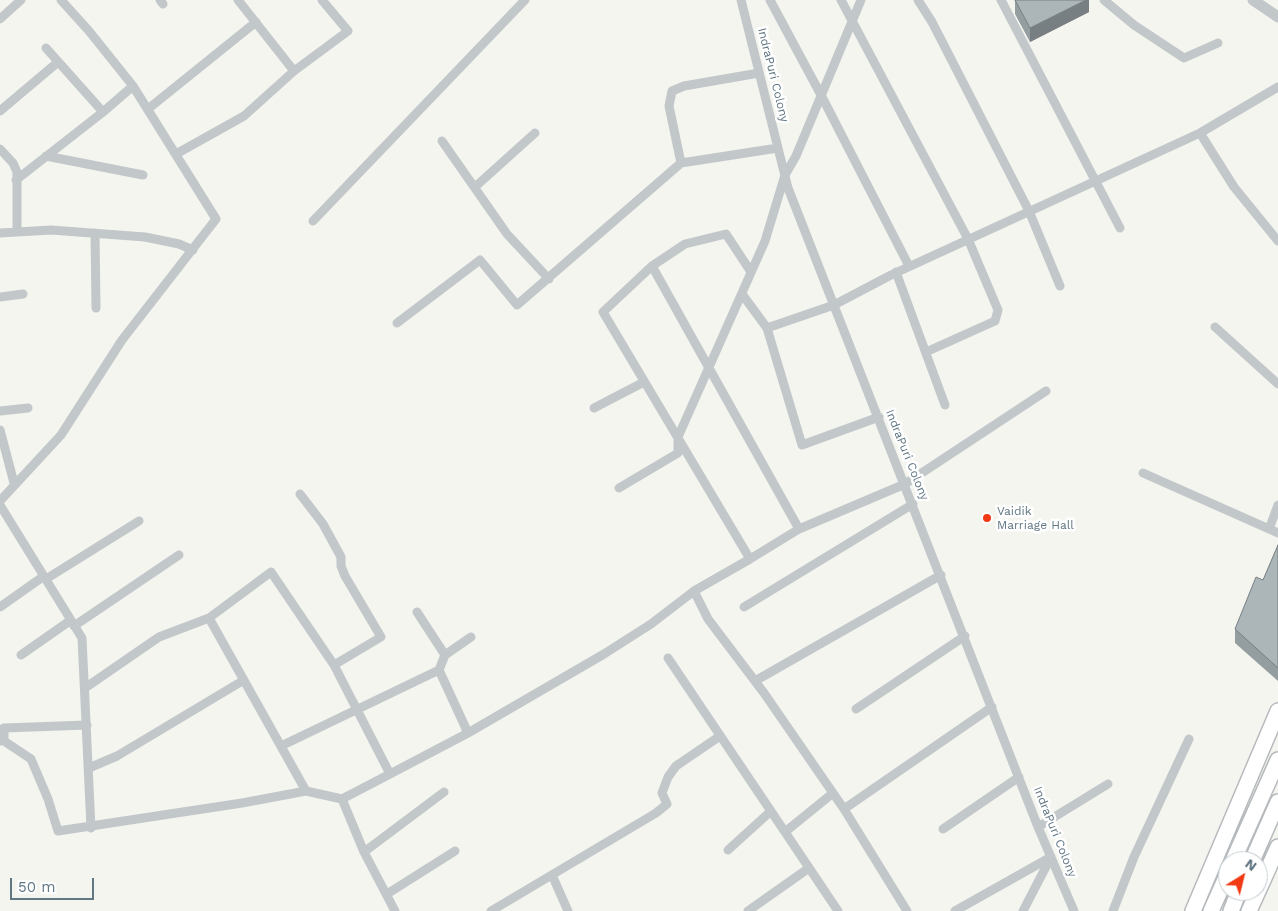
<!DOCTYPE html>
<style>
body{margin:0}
#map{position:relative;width:1278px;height:911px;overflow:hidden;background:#f5f5f0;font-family:"Work Sans",sans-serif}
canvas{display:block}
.north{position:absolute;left:1218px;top:851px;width:50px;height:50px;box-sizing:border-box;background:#fff;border:1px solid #c0c9ce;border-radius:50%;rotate:36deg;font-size:14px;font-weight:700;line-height:20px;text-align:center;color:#617784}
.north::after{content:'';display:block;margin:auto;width:18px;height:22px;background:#f13a14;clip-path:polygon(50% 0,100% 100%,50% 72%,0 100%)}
.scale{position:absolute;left:10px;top:878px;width:84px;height:22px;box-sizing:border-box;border:2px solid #617784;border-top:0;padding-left:6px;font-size:15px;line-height:18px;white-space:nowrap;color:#617784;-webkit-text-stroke:4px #fff;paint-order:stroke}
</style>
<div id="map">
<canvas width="1278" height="911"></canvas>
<div class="north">N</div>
<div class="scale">50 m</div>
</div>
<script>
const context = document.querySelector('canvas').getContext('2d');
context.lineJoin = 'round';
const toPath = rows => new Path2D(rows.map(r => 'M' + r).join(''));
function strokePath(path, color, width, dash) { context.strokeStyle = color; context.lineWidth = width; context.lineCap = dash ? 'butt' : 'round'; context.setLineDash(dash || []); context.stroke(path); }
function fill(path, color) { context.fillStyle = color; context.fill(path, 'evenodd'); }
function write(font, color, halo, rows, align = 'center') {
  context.font = font + ' "Work Sans",sans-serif'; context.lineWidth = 5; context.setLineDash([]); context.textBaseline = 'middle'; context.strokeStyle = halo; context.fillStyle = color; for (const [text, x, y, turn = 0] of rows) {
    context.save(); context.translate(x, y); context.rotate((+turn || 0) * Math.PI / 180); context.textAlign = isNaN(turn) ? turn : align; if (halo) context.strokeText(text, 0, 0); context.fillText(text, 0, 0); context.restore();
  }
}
const trunk = toPath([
 [1233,861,1278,760],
 [1252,861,1278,802],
 [1193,911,1278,711],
 [1211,911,1228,873],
 [1231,911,1239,891],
 [1249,911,1278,847]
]);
strokePath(trunk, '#b6babd', 18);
strokePath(toPath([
 [61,0,89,31,133,86],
 [160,0,163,4],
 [238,0,294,71],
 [741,0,788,188,1038,827,1074,911],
 [770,0,821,95,909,266],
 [841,0,968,239,998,310,995,321,926,352],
 [918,0,932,22,1029,211,1060,286],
 [1001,0,1120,228],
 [1104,0,1134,25,1184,58,1218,43],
 [0,19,21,0],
 [148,109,256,22],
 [0,111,58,62],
 [1200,133,1234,187,1278,241],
 [442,141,507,234,549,279],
 [0,149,13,163,17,172,17,230],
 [176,154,244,116,294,71,348,31,322,0],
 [46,156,143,175],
 [681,163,669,106,672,91,684,86,759,73],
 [16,180,103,112],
 [475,187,535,133],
 [313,221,525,0],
 [0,233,51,230,145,237,179,244,193,250],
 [95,233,96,308],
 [652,266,685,244,726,234,751,272],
 [896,272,945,405],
 [742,294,767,328,802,445,879,417],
 [0,297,23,294],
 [397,323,480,260,517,305,681,163,778,148],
 [1215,327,1278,384],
 [767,328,834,305,891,275,1200,133,1278,87],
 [594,408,644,382],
 [0,411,28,408],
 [0,430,14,483],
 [1143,473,1278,533],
 [619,488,678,453,678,437,765,241,785,175,796,156,861,0],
 [300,494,323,524,341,557,341,566,345,576,381,637,334,665],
 [0,501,61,435,122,340,216,219,133,86,103,112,46,48],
 [0,505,82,638,91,828],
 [799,529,905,484,1046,391],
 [1269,529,1278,505],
 [750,559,799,529,652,266,603,312,750,559,694,591,708,619,764,693,844,809,992,707],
 [46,579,139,521],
 [0,607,44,576],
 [744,607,913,504],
 [417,612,445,655],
 [209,618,271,572,334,665,390,774,342,799],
 [74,626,179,555],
 [21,655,71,620],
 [668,658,785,832],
 [439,670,445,655,471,637],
 [755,681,941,575],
 [85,688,159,637,209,618,306,791,342,799,364,852,395,911],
 [856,709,965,636],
 [0,741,4,741,31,759,48,799,58,831,242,803,306,791],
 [4,741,4,728,87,725],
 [281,746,439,670,468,733,604,654,651,624,694,591],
 [89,768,117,756,244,680],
 [390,774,468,733],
 [833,793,785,832,838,911],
 [844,809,907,911],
 [1038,827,1108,784],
 [943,829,1019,777],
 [728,850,771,811],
 [364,852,444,792],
 [552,875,568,911],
 [387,894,455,851],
 [491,911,656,813,667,804,662,793,668,777,676,766,720,736],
 [748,911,809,868],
 [955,911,1051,857,1023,911],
 [1113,911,1134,857,1189,739]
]), '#c2c7c9', 9);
strokePath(toPath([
 [1253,0,1278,17]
]), '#c2c7c9', 11);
strokePath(trunk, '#fff', 15);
fill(toPath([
 [1015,0,1089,0,1089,12,1030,42,1015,14],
 [1278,545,1278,681,1235,643,1235,629,1263,580]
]), '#949d9f');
fill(toPath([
 [1086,0,1089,0,1089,12,1030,42,1030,28]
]), '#787f82');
const building = toPath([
 [1015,0,1086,0,1030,28,1015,0],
 [1278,545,1278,668,1235,629,1256,577,1263,580,1278,545]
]);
fill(building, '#acb6b9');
strokePath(building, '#787f82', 1);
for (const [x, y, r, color] of [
 [987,518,5,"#f13a14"]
]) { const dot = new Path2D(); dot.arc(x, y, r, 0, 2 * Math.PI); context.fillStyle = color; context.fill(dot); strokePath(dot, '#fff', 2); }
write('12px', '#617784', '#fff', [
 ["IndraPuri Colony",773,75,76],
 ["IndraPuri Colony",907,455,68],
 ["IndraPuri Colony",1055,832,68]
]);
write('12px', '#617784', '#fff', [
 ["Vaidik",997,511],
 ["Marriage Hall",997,525]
], 'left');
</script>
